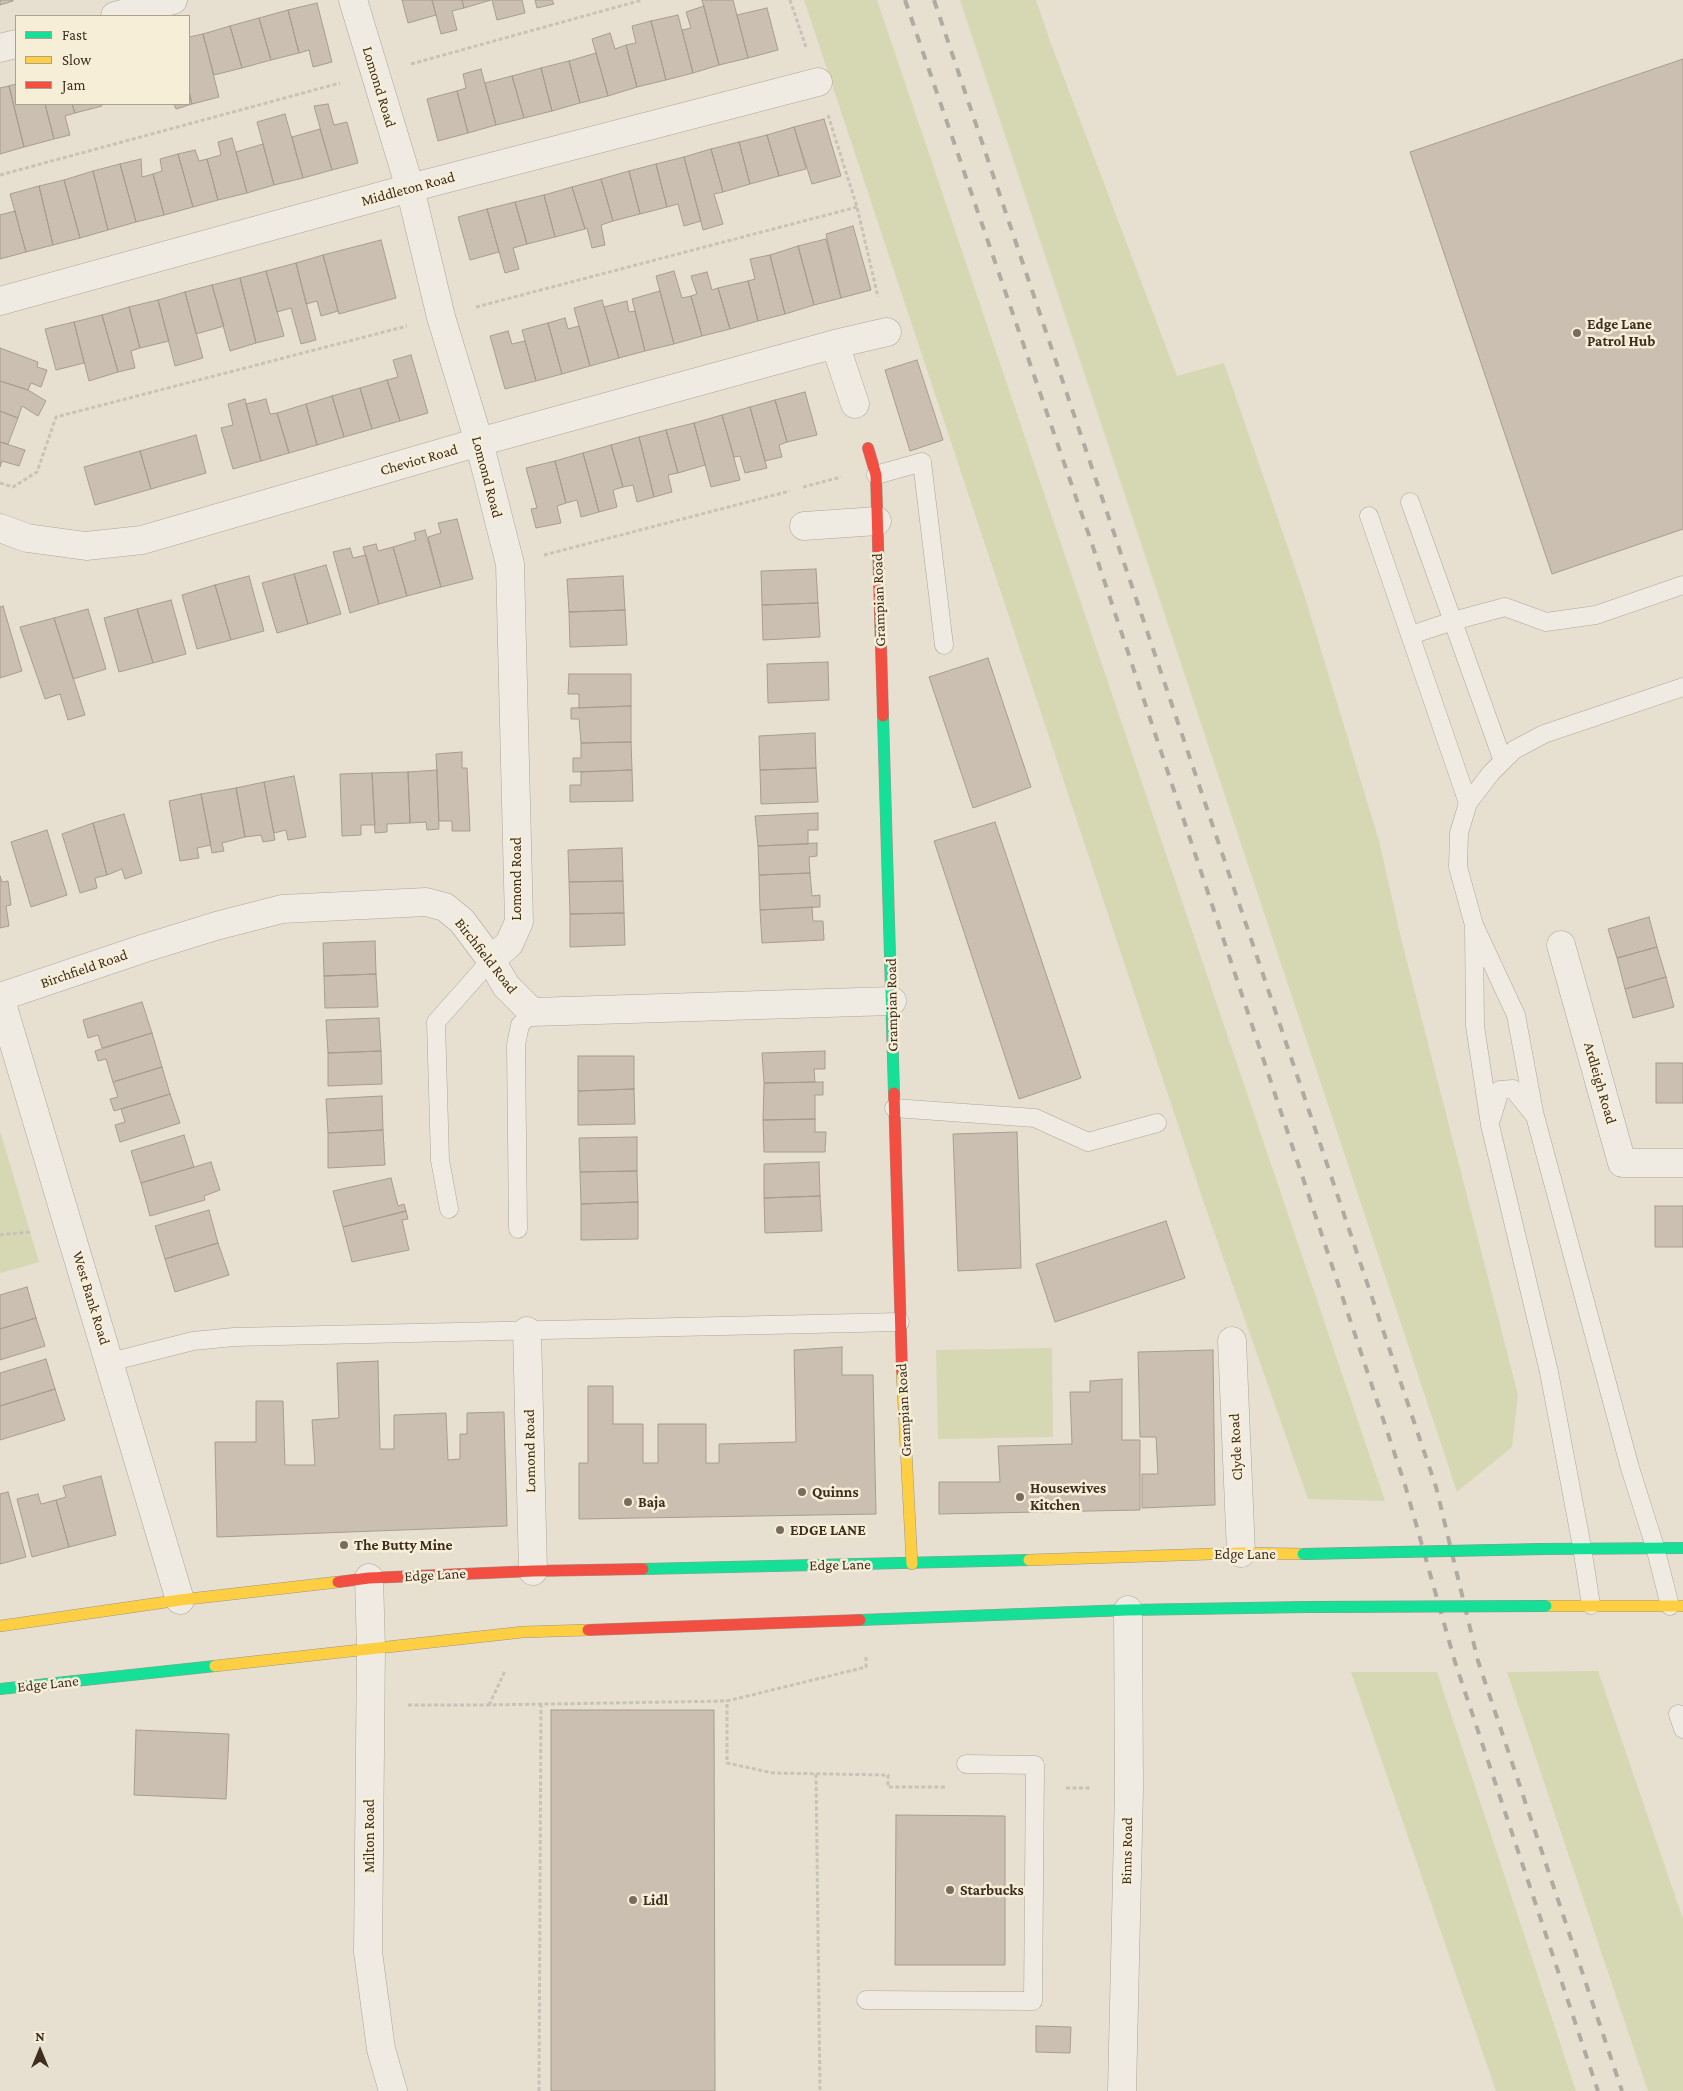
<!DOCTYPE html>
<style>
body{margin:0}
#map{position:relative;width:1683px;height:2091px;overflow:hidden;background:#e7e0d1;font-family:"Crimson Pro",serif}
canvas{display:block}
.legend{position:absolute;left:15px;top:15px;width:175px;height:90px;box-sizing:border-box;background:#f7eed8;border:1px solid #ada18e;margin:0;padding:6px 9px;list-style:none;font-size:15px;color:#3d2e20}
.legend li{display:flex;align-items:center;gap:10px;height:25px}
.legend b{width:25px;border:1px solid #ada18e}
.north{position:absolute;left:15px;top:2026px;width:50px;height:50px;-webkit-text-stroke:4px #f7eed8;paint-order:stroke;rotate:0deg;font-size:14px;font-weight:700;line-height:20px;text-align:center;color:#3d2e20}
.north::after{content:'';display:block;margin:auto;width:18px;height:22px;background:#3d2e20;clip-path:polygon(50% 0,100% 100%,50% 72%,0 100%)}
</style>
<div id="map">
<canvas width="1683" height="2091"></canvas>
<ul class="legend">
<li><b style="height:6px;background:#16e098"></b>Fast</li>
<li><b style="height:6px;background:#ffcf43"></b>Slow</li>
<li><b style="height:6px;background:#f24e42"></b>Jam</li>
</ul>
<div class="north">N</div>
</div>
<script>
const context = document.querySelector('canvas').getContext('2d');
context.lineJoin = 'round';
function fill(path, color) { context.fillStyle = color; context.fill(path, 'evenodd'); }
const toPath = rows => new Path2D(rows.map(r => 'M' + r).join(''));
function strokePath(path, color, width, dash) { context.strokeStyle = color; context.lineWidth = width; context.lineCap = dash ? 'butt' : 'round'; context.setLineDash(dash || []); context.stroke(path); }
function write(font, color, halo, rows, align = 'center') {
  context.font = font + ' "Crimson Pro",serif'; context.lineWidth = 5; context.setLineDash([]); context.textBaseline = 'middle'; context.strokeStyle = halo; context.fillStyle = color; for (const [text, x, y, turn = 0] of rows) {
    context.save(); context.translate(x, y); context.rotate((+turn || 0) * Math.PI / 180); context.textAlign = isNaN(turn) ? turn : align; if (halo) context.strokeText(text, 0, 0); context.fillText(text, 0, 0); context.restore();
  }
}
fill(toPath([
 [804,0,877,0,1385,1501,1308,1499,1206,1209],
 [960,0,1036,0,1050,41,1177,376,1224,363,1304,594,1379,841,1401,938,1518,1395,1512,1447,1457,1492],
 [0,1131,39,1262,0,1273],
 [1052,1348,1053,1437,938,1439,936,1350],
 [1598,1671,1683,1919,1683,2091,1648,2091,1507,1672],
 [1351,1672,1437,1672,1576,2091,1496,2091]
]), '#d6d7b3');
const building = toPath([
 [0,0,13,0,13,1,0,5,0,0],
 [402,0,432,0,436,15,408,23,402,0],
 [432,0,462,0,464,8,452,11,457,30,441,34,432,0],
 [462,0,491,0,464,8,462,0],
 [492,0,522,0,525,13,497,20,492,0],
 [535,0,552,0,554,4,537,8,535,0],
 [702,0,733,0,748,58,719,65,702,0],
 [317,3,332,62,313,67,309,50,299,53,288,10,317,3],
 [704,6,719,65,693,73,682,30,691,28,686,12,704,6],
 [767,8,778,50,748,58,737,15,767,8],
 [288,10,299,53,271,60,259,18,288,10],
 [678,15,693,73,666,80,651,21,678,15],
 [259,18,271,60,242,68,230,26,259,18],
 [651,21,666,80,637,87,626,45,636,43,632,26,651,21],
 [230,26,242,68,214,75,203,34,230,26],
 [610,33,615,49,626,45,637,87,608,96,592,39,610,33],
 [203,34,219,97,192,104,189,91,189,37,203,34],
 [596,53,608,96,580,103,569,61,596,53],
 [1683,59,1683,529,1552,574,1410,152,1683,59],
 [569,61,580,103,552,111,541,68,569,61],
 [541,68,552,111,524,118,512,76,541,68],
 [481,69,496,125,468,133,457,91,466,88,463,74,481,69],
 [512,76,524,118,496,125,485,83,512,76],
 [16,84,16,104,45,104,54,139,24,147,9,86,16,84],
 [9,86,24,147,0,154,0,88,9,86],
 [189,91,192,104,176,109,174,104,189,104,189,91],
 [457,91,468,133,438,141,427,99,457,91],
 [45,104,72,104,75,113,65,116,70,135,54,139,45,104],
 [72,104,101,104,102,106,75,113,72,104],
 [328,104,334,125,347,122,358,163,332,170,314,106,328,104],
 [285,114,303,178,274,185,257,122,285,114],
 [824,119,841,176,812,184,794,127,824,119],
 [794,127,806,169,779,176,767,135,794,127],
 [320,129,332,170,303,178,292,137,320,129],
 [767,135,779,176,750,184,739,142,767,135],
 [232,138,247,193,218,200,207,159,221,155,218,142,232,138],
 [739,142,750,184,723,192,711,149,739,142],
 [263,144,274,185,247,193,236,152,263,144],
 [711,149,723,192,714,194,723,224,703,230,684,157,711,149],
 [195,150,199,161,207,159,218,200,193,207,178,154,195,150],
 [178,154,193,207,164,215,153,174,162,171,160,159,178,154],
 [684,157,701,221,684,226,678,204,667,207,656,164,684,157],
 [141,159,142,177,153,174,164,215,136,222,120,164,141,159],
 [120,164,136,222,108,230,93,171,120,164],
 [656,164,667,207,640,214,629,171,656,164],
 [93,171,108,230,80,238,64,180,93,171],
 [629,171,640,214,613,221,601,179,629,171],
 [601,179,613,221,601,225,605,245,592,248,587,228,585,229,572,187,601,179],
 [64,180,80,238,53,245,39,186,64,180],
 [39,186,53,245,26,252,10,194,39,186],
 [572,187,585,229,555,237,544,195,572,187],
 [544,195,555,237,527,244,515,202,544,195],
 [515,202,527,244,513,248,519,269,505,273,487,209,515,202],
 [487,209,499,252,470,260,458,217,487,209],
 [15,211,26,252,0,259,0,215,15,211],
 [853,226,871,290,841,298,826,234,853,226],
 [826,239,841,298,814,305,798,246,826,239],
 [381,240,396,298,339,314,323,255,381,240],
 [798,246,814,305,785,314,770,255,798,246],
 [323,255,338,311,321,316,317,301,306,304,296,263,323,255],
 [770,255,785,314,758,321,748,281,755,279,750,259,770,255],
 [296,263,316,340,301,344,291,308,277,312,266,271,296,263],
 [266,271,284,336,256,343,240,278,266,271],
 [674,271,682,298,691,296,702,336,674,344,656,276,674,271],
 [707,272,712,290,718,288,730,329,702,336,691,296,697,294,691,276,707,272],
 [240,278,256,343,230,351,212,285,240,278],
 [748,281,758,321,730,329,718,288,748,281],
 [212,285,224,326,196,334,185,292,212,285],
 [660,291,674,344,645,351,632,299,660,291],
 [185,292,203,358,175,366,158,300,185,292],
 [158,300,169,341,140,348,129,307,158,300],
 [602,300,619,358,590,366,574,308,602,300],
 [627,301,629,312,635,311,645,351,619,358,604,307,627,301],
 [129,307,140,348,131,351,135,368,118,372,102,315,129,307],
 [102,315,118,372,89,381,74,322,102,315],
 [565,318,568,329,579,326,590,366,562,374,548,323,565,318],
 [74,322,84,363,56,370,45,329,74,322],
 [548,323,562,374,536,381,522,330,548,323],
 [508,331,512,344,525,341,536,381,505,389,490,336,508,331],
 [0,348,38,362,37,367,47,370,41,387,31,383,28,390,0,381,0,348],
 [411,355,428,413,400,421,387,380,398,377,393,360,411,355],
 [917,360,943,440,910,451,885,370,917,360],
 [387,380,400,421,372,429,360,388,387,380],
 [0,381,28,390,46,401,38,416,22,406,18,418,0,411,0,381],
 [360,388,372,429,344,437,332,396,360,388],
 [805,392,817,435,787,442,775,400,805,392],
 [332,396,344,437,317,445,306,404,332,396],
 [245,399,261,461,233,469,221,428,233,425,228,404,245,399],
 [266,399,270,414,277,413,289,453,261,461,246,404,266,399],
 [775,400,787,442,779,445,782,457,765,461,750,407,775,400],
 [306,404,317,445,289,453,277,413,306,404],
 [750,407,767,468,745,473,740,456,734,457,722,415,750,407],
 [0,411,18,418,8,444,0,442,0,411],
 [722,415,740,480,711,487,694,423,722,415],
 [694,423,705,465,678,473,666,430,694,423],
 [666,430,678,473,668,475,672,492,654,497,639,437,666,430],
 [196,435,206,473,151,489,140,451,196,435],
 [639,437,654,497,637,502,633,485,623,487,611,445,639,437],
 [0,442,25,450,19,466,2,461,0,467,0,442],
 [611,445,623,487,613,490,617,507,599,512,583,453,611,445],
 [140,451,151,489,95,505,84,467,140,451],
 [583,453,599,512,581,517,577,500,566,503,555,461,583,453],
 [555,461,566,503,557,506,561,523,536,528,531,509,537,508,526,468,555,461],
 [457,519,473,579,441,587,428,537,441,533,438,523,457,519],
 [425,530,441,587,407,596,393,547,416,540,414,533,425,530],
 [376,544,378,551,393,547,407,596,379,604,363,547,376,544],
 [350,548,353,558,366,555,379,604,350,613,333,552,350,548],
 [326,565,341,614,308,624,294,574,326,565],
 [816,569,818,603,762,605,761,571,816,569],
 [294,574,308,624,277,633,262,583,294,574],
 [249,576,264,631,231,640,215,585,249,576],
 [623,576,625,610,569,612,567,579,623,576],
 [215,585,231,640,197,649,182,595,215,585],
 [171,600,186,654,153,663,137,609,171,600],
 [818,603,820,637,763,640,762,605,818,603],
 [3,606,22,671,0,678,0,607,3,606],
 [88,609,106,669,73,679,54,618,88,609],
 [137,609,153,663,119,672,104,618,137,609],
 [625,610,627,645,570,647,569,612,625,610],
 [54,618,85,715,68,720,60,694,45,699,20,627,54,618],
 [988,658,1031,787,973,808,929,677,988,658],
 [828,662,829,700,768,703,767,664,828,662],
 [569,674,631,674,631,706,579,708,579,694,568,694,569,674],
 [631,706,631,742,581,743,579,719,571,719,571,708,631,706],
 [815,733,816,768,760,770,759,736,815,733],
 [631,742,632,770,573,772,573,758,581,758,581,743,631,742],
 [462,752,462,768,467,768,470,831,452,831,452,821,439,821,436,754,462,752],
 [816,768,818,802,761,804,760,770,816,768],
 [437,770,439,829,427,830,426,822,410,823,408,772,437,770],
 [632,770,633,801,570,802,570,785,581,785,581,772,632,770],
 [408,772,410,823,387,824,387,832,375,833,372,773,408,772],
 [372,773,375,825,361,825,361,835,342,836,340,774,372,773],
 [294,776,306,837,288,840,286,830,274,833,264,782,294,776],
 [264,782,275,840,263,842,261,835,245,837,236,788,264,782],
 [236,788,245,837,222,843,224,851,212,853,201,794,236,788],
 [201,794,211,845,197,848,199,858,180,861,169,801,201,794],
 [818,813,818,830,808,830,808,844,758,846,755,816,818,813],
 [124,814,142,873,125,879,122,869,107,875,93,823,124,814],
 [995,822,1081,1078,1019,1099,934,841,995,822],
 [93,823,107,875,95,878,97,888,80,893,62,834,93,823],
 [47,830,67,895,31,907,11,842,47,830],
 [817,843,817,856,809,857,810,873,759,875,758,846,817,843],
 [622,848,623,881,569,882,568,850,622,848],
 [810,873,812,896,820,895,820,907,760,910,759,875,810,873],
 [0,876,2,882,8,881,11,905,6,906,9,926,0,928,0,876],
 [623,881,624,913,570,914,569,882,623,881],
 [812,907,813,921,823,921,824,940,762,943,760,910,812,907],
 [624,913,625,945,570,947,570,914,624,913],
 [1649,917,1657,947,1617,958,1608,929,1649,917],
 [375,941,376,974,324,976,323,943,375,941],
 [1657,947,1666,977,1625,989,1617,958,1657,947],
 [376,974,378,1007,325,1008,324,976,376,974],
 [1666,977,1674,1007,1633,1018,1625,989,1666,977],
 [142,1002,152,1033,102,1048,98,1035,88,1038,83,1020,142,1002],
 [379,1018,381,1051,328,1053,326,1020,379,1018],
 [152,1033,162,1067,113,1082,106,1059,98,1061,95,1051,152,1033],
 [381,1051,382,1084,328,1086,328,1053,381,1051],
 [825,1051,825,1069,814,1069,815,1082,764,1083,762,1053,825,1051],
 [578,1056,634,1056,634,1089,578,1091,578,1056],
 [1656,1063,1683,1063,1683,1103,1656,1103,1656,1063],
 [162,1067,170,1094,114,1111,110,1099,118,1097,113,1082,162,1067],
 [823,1082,823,1095,815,1095,815,1119,763,1120,764,1083,823,1082],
 [634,1089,635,1124,578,1125,578,1091,634,1089],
 [170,1094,180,1123,120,1142,115,1125,125,1122,121,1109,170,1094],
 [382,1096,383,1130,328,1133,326,1099,382,1096],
 [815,1119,815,1132,826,1132,825,1152,764,1152,763,1120,815,1119],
 [383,1130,385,1165,328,1168,328,1133,383,1130],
 [1017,1132,1021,1268,958,1271,953,1134,1017,1132],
 [184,1135,194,1167,141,1183,131,1151,184,1135],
 [637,1137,637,1171,580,1172,579,1138,637,1137],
 [211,1162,220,1190,204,1196,205,1200,150,1216,141,1183,211,1162],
 [819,1162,820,1196,764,1198,764,1164,819,1162],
 [637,1171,638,1202,581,1204,580,1172,637,1171],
 [391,1178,398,1206,404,1204,406,1211,343,1227,333,1191,391,1178],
 [820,1196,822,1231,765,1233,764,1198,820,1196],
 [638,1202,638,1239,581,1240,581,1204,638,1202],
 [1655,1206,1683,1206,1683,1247,1655,1247,1655,1206],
 [209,1210,218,1243,165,1259,155,1226,209,1210],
 [406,1211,408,1219,402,1220,409,1250,352,1262,343,1227,406,1211],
 [1166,1221,1185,1278,1055,1322,1036,1264,1166,1221],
 [218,1243,229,1275,175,1292,165,1259,218,1243],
 [27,1287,36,1318,0,1329,0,1295,27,1287],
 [36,1318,45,1346,0,1360,0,1329,36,1318],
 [842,1347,842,1375,873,1375,876,1514,579,1519,579,1463,588,1463,588,1386,613,1386,613,1424,643,1424,643,1463,658,1463,658,1424,706,1424,706,1463,719,1463,719,1444,796,1442,794,1350,842,1347],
 [1213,1350,1215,1505,1142,1508,1142,1474,1158,1474,1156,1437,1140,1437,1138,1352,1213,1350],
 [46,1359,55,1389,0,1406,0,1373,46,1359],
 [378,1361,380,1449,394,1449,394,1415,446,1413,448,1460,460,1459,460,1434,467,1434,467,1413,504,1412,507,1526,217,1537,215,1442,256,1442,256,1401,283,1401,285,1465,315,1465,312,1420,339,1418,337,1363,378,1361],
 [1122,1379,1122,1440,1140,1440,1140,1510,939,1514,939,1482,1000,1482,998,1446,1072,1444,1070,1392,1090,1392,1090,1381,1122,1379],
 [55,1389,65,1420,0,1440,0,1406,55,1389],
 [101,1476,116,1535,69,1547,56,1500,66,1497,63,1486,101,1476],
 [8,1492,26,1557,0,1564,0,1494,8,1492],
 [38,1494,41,1504,56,1500,69,1547,32,1557,17,1499,38,1494],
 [551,1710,714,1710,715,2091,551,2091,551,1710],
 [136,1730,229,1734,226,1799,134,1795,136,1730],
 [896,1815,1005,1816,1005,1965,895,1965,896,1815],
 [1036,2026,1071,2027,1070,2053,1036,2052,1036,2026]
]);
fill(building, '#cbbfb2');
strokePath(building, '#a89c90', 1);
const lane = toPath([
 [876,475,922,462,944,645],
 [1410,502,1503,761],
 [1369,516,1468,803],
 [1411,635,1453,621,1505,607,1546,622,1596,615,1683,585],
 [1474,925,1475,1026,1490,1125,1549,1372,1582,1547,1591,1605],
 [894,1108,1035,1118,1088,1142,1157,1123],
 [1534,1112,1516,1015,1474,925,1458,867,1459,833,1468,803,1491,773,1514,750,1544,734,1683,687],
 [1492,1117,1500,1090,1513,1089,1535,1116,1630,1468,1655,1547,1670,1606],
 [449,1209,440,1160,436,1022,491,960],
 [518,1229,516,1045,520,1025,532,1012],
 [110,1362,193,1341,234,1337,900,1322],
 [1678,1714,1683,1729],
 [866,2000,1033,2001,1035,1765,966,1764]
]);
const street = toPath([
 [353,0,410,188,441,317,479,442,510,564,519,922,509,944,491,960],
 [115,16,173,0],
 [0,48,16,44],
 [0,301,410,188,818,82],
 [835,344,887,332],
 [804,526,877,521],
 [0,528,27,538,86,546,142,540,479,442,835,344,855,404],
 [1561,945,1622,1163,1683,1163],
 [0,997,145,948,216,926,282,909,426,902,445,907,462,921,491,960,506,986,532,1012,892,1001],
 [0,997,180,1600],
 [527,1331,533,1571],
 [1232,1341,1241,1553],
 [369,1578,371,1648,368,1952,381,2049,393,2091],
 [1122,2091,1129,1789,1128,1610]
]);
const fast = toPath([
 [883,716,894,1093],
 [1543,1549,1683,1548],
 [643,1569,1029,1560],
 [860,1620,1128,1610,1306,1607],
 [0,1689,215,1666]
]);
const slow = toPath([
 [902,1372,912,1564],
 [1029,1560,1241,1553,1303,1554],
 [1546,1606,1683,1606],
 [0,1626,180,1600,338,1582],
 [215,1666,523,1632,588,1630]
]);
const jam = toPath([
 [868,448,876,475,883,716],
 [894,1093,902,1372],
 [338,1582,369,1578,533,1571,643,1569],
 [588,1630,860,1620]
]);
strokePath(lane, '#ada599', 19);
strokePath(street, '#ada599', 29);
strokePath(fast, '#9c958a', 12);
strokePath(slow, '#9c958a', 12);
strokePath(jam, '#9c958a', 12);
strokePath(toPath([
 [790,0,806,47],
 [411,64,642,0],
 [828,115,857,207,878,297],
 [0,175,340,83],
 [476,307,857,207],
 [0,483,13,487,37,472,56,417,407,326],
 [803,487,841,477],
 [544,555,790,491],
 [0,1235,30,1232],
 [866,1657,866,1667,727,1701,727,1763,773,1773,888,1775,888,1787,945,1787],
 [408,1705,489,1705,727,1701],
 [489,1705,505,1671],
 [816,1774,820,2091],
 [1066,1788,1092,1788],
 [539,2091,541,1703]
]), '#c8c2b9', 3, [4, 2.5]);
strokePath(lane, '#efebe3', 18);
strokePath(street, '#efebe3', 28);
strokePath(fast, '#16e098', 11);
strokePath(slow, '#ffcf43', 11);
strokePath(jam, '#f24e42', 11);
strokePath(toPath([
 [905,0,1092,544,1405,1485,1455,1662,1598,2091],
 [934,0,1436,1487,1478,1661,1622,2091]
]), '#afaaa2', 4, [9, 9]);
const fastBridge = toPath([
 [1303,1554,1543,1549],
 [1306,1607,1546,1606]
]);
strokePath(fastBridge, '#928b80', 12, []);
strokePath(fastBridge, '#16e098', 11);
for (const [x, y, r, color] of [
 [1577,333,5,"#786c5e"],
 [802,1492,5,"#786c5e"],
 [1020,1497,5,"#786c5e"],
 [628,1502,5,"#786c5e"],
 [780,1530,5,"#786c5e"],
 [344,1545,5,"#786c5e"],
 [950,1890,5,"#786c5e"],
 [633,1900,5,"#786c5e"]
]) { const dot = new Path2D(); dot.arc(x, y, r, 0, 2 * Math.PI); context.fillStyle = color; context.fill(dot); strokePath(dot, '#f7eed8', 2); }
write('15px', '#3d2e20', '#f7eed8', [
 ["Lomond Road",379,87,73],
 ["Middleton Road",408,189,-15],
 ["Cheviot Road",419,460,-16],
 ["Lomond Road",487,477,75],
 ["Grampian Road",879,600,-92],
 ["Lomond Road",516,879,-90],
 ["Birchfield Road",486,956,52],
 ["Birchfield Road",84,969,-19],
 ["Grampian Road",892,1005,-91],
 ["Ardleigh Road",1600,1083,74],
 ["West Bank Road",91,1298,73],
 ["Grampian Road",904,1410,-93],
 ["Clyde Road",1236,1447,-93],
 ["Lomond Road",530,1451,-91],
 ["Edge Lane",1245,1554],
 ["Edge Lane",840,1565,-1],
 ["Edge Lane",435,1575,-3],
 ["Edge Lane",48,1684,-6],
 ["Milton Road",369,1836,-90],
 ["Binns Road",1127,1851,-89]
]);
write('bold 15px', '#3d2e20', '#f7eed8', [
 ["Edge Lane",1587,324],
 ["Patrol Hub",1587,341],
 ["Housewives",1030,1488],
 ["Kitchen",1030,1505],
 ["Quinns",812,1492],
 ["Baja",638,1502],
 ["EDGE LANE",790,1530],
 ["The Butty Mine",354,1545],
 ["Starbucks",960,1890],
 ["Lidl",643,1900]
], 'left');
</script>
